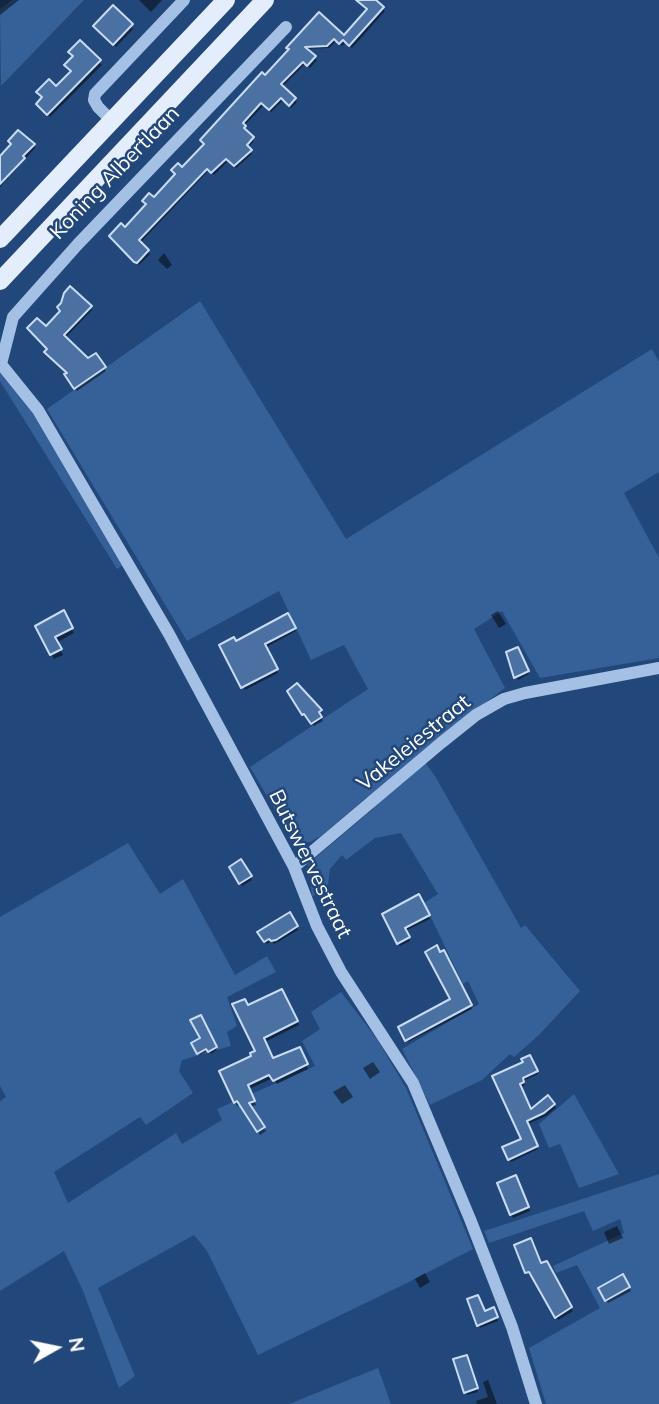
<!DOCTYPE html>
<style>
body{margin:0}
#map{position:relative;width:659px;height:1404px;overflow:hidden;background:#22477a;font-family:Mulish,sans-serif}
canvas{display:block}
.north{position:absolute;left:21px;top:1313px;width:70px;height:70px;-webkit-text-stroke:5px #22477a;paint-order:stroke;rotate:81deg;font-size:19px;font-weight:700;line-height:28px;text-align:center;color:#fff}
.north::after{content:'';display:block;margin:auto;width:24px;height:32px;background:#fff;clip-path:polygon(50% 0,100% 100%,50% 72%,0 100%)}
</style>
<div id="map">
<canvas width="659" height="1404"></canvas>
<div class="north">N</div>
</div>
<script>
const context = document.querySelector('canvas').getContext('2d');
context.lineJoin = 'round';
function fill(path, color) { context.fillStyle = color; context.fill(path, 'evenodd'); }
const toPath = rows => new Path2D(rows.map(r => 'M' + r).join(''));
function strokePath(path, color, width, dash) { context.strokeStyle = color; context.lineWidth = width; context.lineCap = dash ? 'butt' : 'round'; context.setLineDash(dash || []); context.stroke(path); }
function write(font, color, halo, rows, align = 'center') {
  context.font = font + ' Mulish,sans-serif'; context.lineWidth = 5; context.setLineDash([]); context.textBaseline = 'middle'; context.strokeStyle = halo; context.fillStyle = color; for (const [text, x, y, turn = 0] of rows) {
    context.save(); context.translate(x, y); context.rotate((+turn || 0) * Math.PI / 180); context.textAlign = isNaN(turn) ? turn : align; if (halo) context.strokeText(text, 0, 0); context.fillText(text, 0, 0); context.restore();
  }
}
fill(toPath([
 [12,0,84,0,1,86,0,9],
 [200,301,346,539,652,349,659,362,659,472,624,493,659,558,659,658,540,678,502,611,474,629,505,688,419,754,435,776,521,928,525,925,580,991,539,1035,514,1057,510,1054,482,1080,430,1105,402,1049,479,1004,468,981,463,984,424,903,438,894,401,833,375,838,346,860,342,855,330,869,327,893,312,896,308,864,374,808,367,797,321,836,310,842,302,842,291,837,250,767,368,689,344,645,311,660,279,591,187,641,47,409],
 [0,373,33,413,122,566,117,569,0,381],
 [128,843,160,894,183,879,235,975,267,956,276,972,227,997,237,1026,227,1032,231,1046,182,1060,179,1071,193,1093,146,1125,140,1117,54,1172,68,1203,176,1133,182,1144,222,1120,217,1109,315,1066,302,1041,320,1029,311,1012,341,992,377,1039,406,1088,473,1249,407,1283,258,1355,207,1251,194,1235,98,1288,135,1376,119,1388,83,1291,64,1251,0,1291,0,1101,6,1097,0,1086,0,917],
 [574,1094,619,1174,579,1188,560,1144,549,1148,539,1124],
 [659,1174,659,1404,546,1404,529,1348,600,1308,577,1265,556,1273,553,1266,624,1233,620,1219,593,1231,584,1211,489,1243,484,1231],
 [378,1368,391,1404,289,1404]
]), '#356198');
fill(toPath([
 [0,0,19,0,0,15],
 [139,0,162,0,151,12],
 [356,0,374,0,385,11,352,48,346,42,342,46,336,41,329,48,306,49,317,60,310,68,305,64,282,87,297,102,291,108,283,100,271,112,264,105,244,126,245,132,254,141,248,148,252,154,236,168,228,161,214,175,209,170,140,243,150,254,139,265,113,239,125,229,182,169,290,51,288,48,319,14,344,37,367,11],
 [115,5,116,12,133,29,116,47,95,27],
 [80,42,102,65,50,117,38,105,43,99,38,92,56,88,72,72,66,65,74,57,72,55],
 [33,145,35,148,0,187,0,158],
 [164,253,172,265,167,269,158,260],
 [90,307,92,310,65,338,87,361,96,355,106,371,77,391,67,375,68,374,49,350,46,329],
 [498,611,506,624,499,628,491,615],
 [63,613,74,633,56,643,63,655,54,659,37,626],
 [287,615,296,631,265,648,278,673,245,690,221,646,235,644],
 [517,649,529,674,518,680,511,666],
 [289,691,314,702,322,714,320,716,323,721,314,726,307,716,305,717],
 [241,861,252,880,242,886,231,867],
 [418,896,430,919,405,931,410,941,400,946,384,914],
 [289,914,298,930,278,942,274,944,272,941,267,944,260,933],
 [443,952,472,1009,408,1042,400,1027,452,1000,439,954],
 [282,991,299,1025,265,1042,273,1060,301,1053,308,1069,277,1084,273,1078,249,1089,256,1105,250,1107,266,1131,260,1135,240,1105,237,1106,221,1072,253,1057,257,1052,247,1007],
 [200,1017,217,1050,211,1054,209,1050,200,1055,193,1044,203,1039],
 [529,1057,538,1074,523,1081,525,1085,520,1088,531,1111,554,1105,556,1108,546,1116,528,1124,538,1149,511,1162,505,1148,523,1140,495,1077,525,1063],
 [373,1062,380,1072,370,1079,363,1068],
 [345,1085,353,1097,342,1104,333,1092],
 [517,1181,530,1211,513,1218,499,1184],
 [617,1226,623,1238,609,1244,604,1232],
 [546,1263,573,1311,558,1320,532,1274,529,1275,527,1272],
 [425,1273,430,1282,420,1288,415,1279],
 [622,1276,631,1291,608,1303,600,1289],
 [485,1313,495,1313,498,1321,480,1328,479,1325],
 [468,1360,478,1392,467,1395,466,1392],
 [488,1380,497,1404,477,1404,476,1401,488,1397,483,1382]
]), '#0007');
const building = toPath([
 [356,0,376,0,384,7,349,46,343,40,339,44,334,39,327,46,305,47,316,56,307,66,303,62,281,84,296,98,289,106,281,98,269,110,261,103,243,123,246,126,244,128,254,137,247,145,252,150,234,166,226,159,211,173,207,169,139,240,149,250,137,263,134,262,109,236,121,223,125,227,146,204,142,201,149,193,154,197,175,174,171,170,178,163,182,167,204,144,200,140,262,72,265,75,289,49,286,48,319,12,344,35,367,9,356,0],
 [113,5,133,24,113,45,93,26,113,5],
 [80,40,101,60,47,115,36,104,42,97,36,92,49,79,56,86,71,71,64,65,73,56,68,52,80,40],
 [18,130,35,144,23,156,25,158,0,184,0,156,11,144,8,141,18,130],
 [70,286,92,306,64,335,88,358,96,353,106,367,74,389,64,374,67,373,44,352,47,349,27,328,37,318,46,326,60,311,57,307,61,303,64,293,70,286],
 [64,610,73,628,55,637,62,649,50,655,35,626,64,610],
 [288,613,296,628,265,644,278,669,241,688,219,645,234,637,236,641,288,613],
 [518,647,529,671,514,678,506,652,518,647],
 [297,683,322,710,319,712,322,717,311,724,304,714,302,715,287,691,297,683],
 [241,859,252,876,239,884,229,867,241,859],
 [419,894,430,915,405,928,410,937,397,944,382,914,419,894],
 [290,912,298,926,276,940,271,941,269,939,264,942,257,932,290,912],
 [437,945,440,952,444,950,472,1005,405,1041,398,1027,450,999,425,952,437,945],
 [282,989,298,1021,264,1038,273,1058,300,1047,308,1064,273,1081,269,1075,248,1085,255,1101,249,1103,265,1127,257,1132,237,1101,234,1103,219,1071,251,1056,250,1053,255,1051,232,1004,245,999,248,1005,282,989],
 [201,1015,217,1047,208,1052,206,1049,197,1054,191,1043,200,1038,190,1020,201,1015],
 [530,1055,538,1071,523,1078,524,1082,520,1084,531,1109,548,1095,555,1104,544,1113,527,1121,538,1146,508,1160,502,1147,521,1139,492,1076,523,1062,521,1059,530,1055],
 [516,1175,529,1207,510,1215,497,1183,516,1175],
 [531,1238,541,1263,547,1261,572,1307,555,1318,529,1272,525,1273,514,1245,531,1238],
 [623,1274,630,1287,605,1301,598,1288,623,1274],
 [478,1295,485,1311,494,1307,498,1317,477,1326,467,1299,478,1295],
 [467,1355,478,1388,464,1393,453,1359,467,1355]
]);
fill(building, '#4b71a3');
strokePath(building, '#c7dbf4', 2);
strokePath(toPath([
 [112,121,98,107,94,100,95,94,184,0],
 [0,363,38,410,169,634,294,867,317,926,341,972,413,1083,470,1219,512,1327,536,1404],
 [1,364,13,317,78,244,286,27],
 [294,867,441,743,476,715,504,699,525,693,659,668]
]), '#a4c1e5', 12);
strokePath(toPath([
 [0,239,226,0],
 [0,281,265,0]
]), '#e4edfc', 18);
write('21px', '#fff', '#22477a', [
 ["Koning Albertlaan",115,173,-46],
 ["Vakeleiestraat",414,743,-39],
 ["Butswervestraat",310,864,64]
]);
</script>
